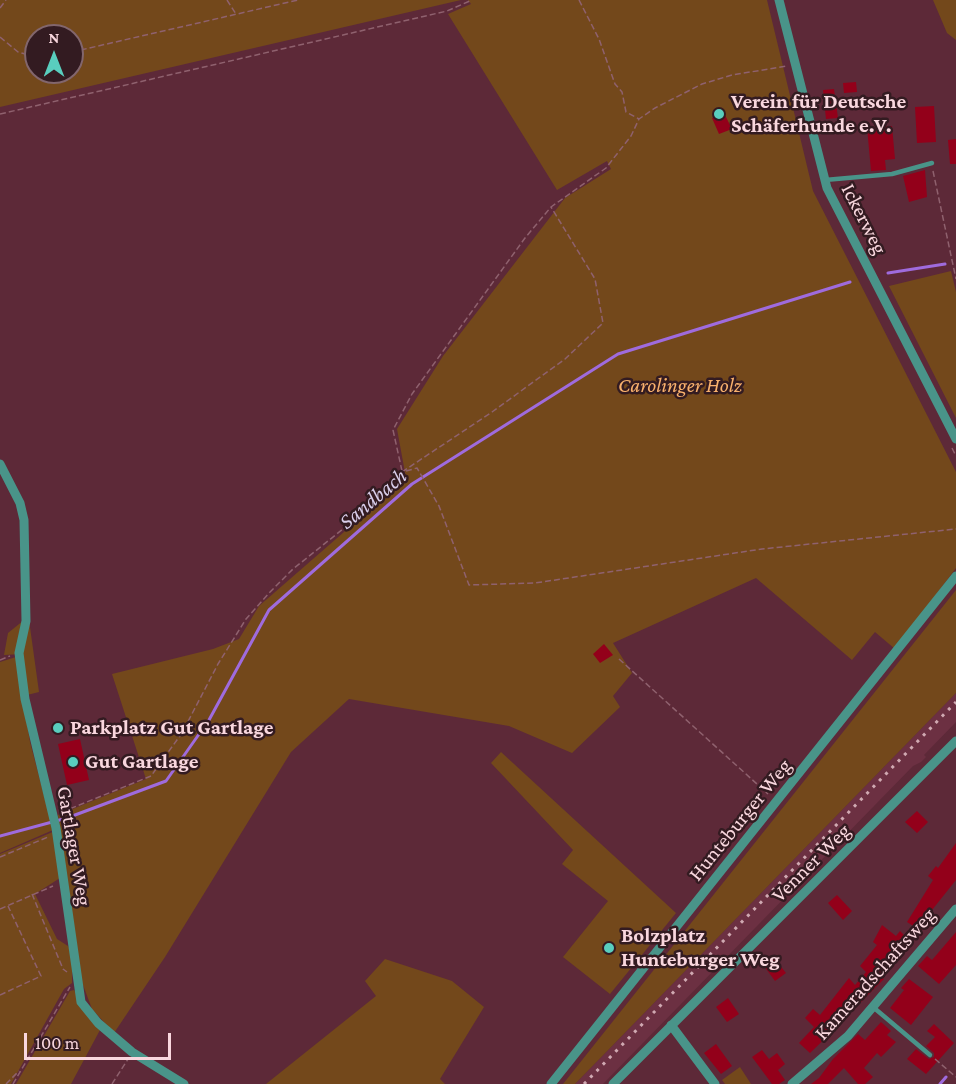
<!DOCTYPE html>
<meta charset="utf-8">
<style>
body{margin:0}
#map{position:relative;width:956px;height:1084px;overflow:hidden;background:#5d2938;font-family:"Crimson Pro",serif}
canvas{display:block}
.north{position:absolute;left:24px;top:24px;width:60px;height:60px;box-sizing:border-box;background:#331b21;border:2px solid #82666d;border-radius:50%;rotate:0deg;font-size:16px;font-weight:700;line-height:24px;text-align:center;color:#f9d7de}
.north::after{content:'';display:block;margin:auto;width:21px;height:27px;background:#59cebe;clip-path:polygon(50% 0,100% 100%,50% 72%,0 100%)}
.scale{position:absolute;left:24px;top:1033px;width:147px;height:27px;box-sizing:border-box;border:3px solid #f9d7de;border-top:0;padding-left:8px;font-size:18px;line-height:21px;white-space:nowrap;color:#f9d7de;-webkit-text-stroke:4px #331b21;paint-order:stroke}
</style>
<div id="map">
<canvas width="956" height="1084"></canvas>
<div class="north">N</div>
<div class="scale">100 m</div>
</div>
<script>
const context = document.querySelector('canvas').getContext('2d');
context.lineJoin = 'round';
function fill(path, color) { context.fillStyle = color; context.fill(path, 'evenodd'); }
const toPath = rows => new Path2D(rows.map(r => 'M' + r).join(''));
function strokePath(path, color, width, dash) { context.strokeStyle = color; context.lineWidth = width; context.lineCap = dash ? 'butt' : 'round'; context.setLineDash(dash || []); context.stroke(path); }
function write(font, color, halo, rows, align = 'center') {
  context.font = font + ' "Crimson Pro",serif'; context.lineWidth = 5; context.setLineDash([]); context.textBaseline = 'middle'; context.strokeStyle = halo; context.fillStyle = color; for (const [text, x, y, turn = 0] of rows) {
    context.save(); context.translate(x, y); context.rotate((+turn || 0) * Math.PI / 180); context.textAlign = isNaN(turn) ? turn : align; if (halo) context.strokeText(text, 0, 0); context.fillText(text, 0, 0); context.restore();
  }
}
fill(toPath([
 [956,693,956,722,924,755,926,757,921,762,913,766,603,1084,575,1084]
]), '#6c3042');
fill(toPath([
 [0,0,461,0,0,107],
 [36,36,72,36,72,72,36,72],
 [468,0,767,0,813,191,956,472,956,568,895,649,875,632,852,660,756,578,613,643,632,673,613,696,620,707,572,753,509,726,349,699,291,752,165,957,114,1033,92,1009,80,977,58,815,146,779,112,674,213,649,239,639,259,606,406,478,397,429,443,356,565,198,611,169,607,161,557,190,448,14,471,4],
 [933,0,956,0,956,40,947,33],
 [951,271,956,292,956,418,889,286],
 [956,590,956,693,575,1084,563,1084],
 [24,620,29,620,39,692,27,695,22,654,4,655,8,633],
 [16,657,30,742,53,830,0,853,0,662],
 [501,752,676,913,610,994,563,957,608,901,562,864,573,850,491,763],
 [55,831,60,878,35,894,57,939,68,946,72,954,72,983,64,989,11,1084,0,1084,0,854],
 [385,959,452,981,484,1007,440,1079,445,1084,266,1084,376,996,365,981],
 [74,990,100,1030,71,1084,16,1084,70,991],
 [740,1067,751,1084,725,1084,722,1080]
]), '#73481b');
strokePath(toPath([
 [888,273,945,264],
 [0,836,67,818,166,781,209,720,269,610,412,484,618,354,850,282],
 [940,1084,946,1077]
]), '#9f6bdd', 3);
fill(toPath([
 [856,82,857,92,844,93,843,83],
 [834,89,838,118,826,119,823,90],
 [934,106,936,142,917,143,915,107],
 [724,113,732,129,719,134,712,118],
 [892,126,895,159,885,160,886,170,871,171,867,127],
 [956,139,956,164,950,164,948,140],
 [925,170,927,197,909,202,903,176],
 [604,644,613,655,600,663,593,654],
 [80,739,89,780,67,785,58,744],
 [917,811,928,822,917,833,905,822],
 [956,843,956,880,924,920,927,922,921,931,907,922,933,880,928,876,936,866,938,868],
 [837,895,852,911,843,920,828,903],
 [882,925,896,936,900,931,912,943,881,976,884,979,857,1006,855,1003,835,1029,810,1053,799,1043,814,1027,805,1018,813,1009,820,1015,849,978,855,985,866,972,860,966,877,945,873,942],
 [956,932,956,965,939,984,918,966,927,956,932,960],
 [774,958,786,973,775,981,764,966],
 [909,979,933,997,911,1025,890,1008,904,990,901,988],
 [728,998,739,1014,727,1022,716,1007],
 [881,1022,891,1031,887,1035,896,1042,881,1057,877,1053,864,1068,873,1077,865,1084,858,1084,844,1068,828,1084,811,1084,819,1078,833,1059,858,1034,865,1040],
 [934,1024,954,1043,926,1074,907,1059,916,1049,929,1059,934,1057,934,1053,926,1046,935,1037,927,1031],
 [716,1044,732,1066,721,1074,704,1053],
 [762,1050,769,1059,777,1053,785,1064,778,1070,785,1080,779,1084,772,1084,752,1057]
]), '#93001a');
strokePath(toPath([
 [227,0,236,14],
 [579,0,599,39,615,84,622,92,626,112,639,119],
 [0,8,6,0],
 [0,37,18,52,36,57],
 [72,52,298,0],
 [0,114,447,11,472,0],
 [933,171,956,279],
 [952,448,956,456],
 [402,471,393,430,412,394,525,238,551,207,606,168,631,136,639,119,655,108,702,84,732,75,787,66],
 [406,471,417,468,439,506,469,585,535,583,762,549,956,529],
 [619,659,768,794],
 [0,660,10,656],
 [62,812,151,776,182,733,218,664,246,619,269,593,293,569,368,509,390,489,402,472,492,412,565,359,603,323,595,279,551,207],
 [0,857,48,837],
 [32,894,63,969,67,972],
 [0,909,53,886],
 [0,995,41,976,8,906],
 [935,1059,956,1077],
 [6,1084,19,1071],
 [13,1084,70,987],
 [112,1084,128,1059]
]), '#8f616e', 1.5, [6, 3]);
strokePath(toPath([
 [825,180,892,174,932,163],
 [873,1007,930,1055]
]), '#499489', 4.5);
strokePath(toPath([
 [779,0,827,188,956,439],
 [0,464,20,503,24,520,26,621,19,653,25,699,56,828,81,1002,98,1023,132,1052,184,1084],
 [671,1025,715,1084],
 [551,1084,956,576],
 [613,1084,956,741],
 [792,1084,848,1036,956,909]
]), '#499489', 9);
strokePath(toPath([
 [584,1084,956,702]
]), '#d0a9b2', 3, [3, 6]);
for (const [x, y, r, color] of [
 [719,114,6,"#59cebe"],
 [58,728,6,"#59cebe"],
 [73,762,6,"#59cebe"],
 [609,948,6,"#59cebe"]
]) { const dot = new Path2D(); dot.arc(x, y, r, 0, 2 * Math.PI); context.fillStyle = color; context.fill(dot); strokePath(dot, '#331b21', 2); }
write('bold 21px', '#f9d7de', '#331b21', [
 ["Verein für Deutsche",731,102],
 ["Schäferhunde e.V.",731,126],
 ["Parkplatz Gut Gartlage",70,728],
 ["Gut Gartlage",85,762],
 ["Bolzplatz",621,936],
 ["Hunteburger Weg",621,960]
], 'left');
write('21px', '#f9d7de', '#331b21', [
 ["Ickerweg",864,219,63],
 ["Hunteburger Weg",740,820,-51],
 ["Gartlager Weg",74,846,80],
 ["Venner Weg",811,863,-45],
 ["Kameradschaftsweg",875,974,-48]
]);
write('italic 21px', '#f9b16d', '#331b21', [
 ["Carolinger Holz",680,386]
]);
write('italic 22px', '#d9ceea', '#331b21', [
 ["Sandbach",373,499,-40]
]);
</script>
